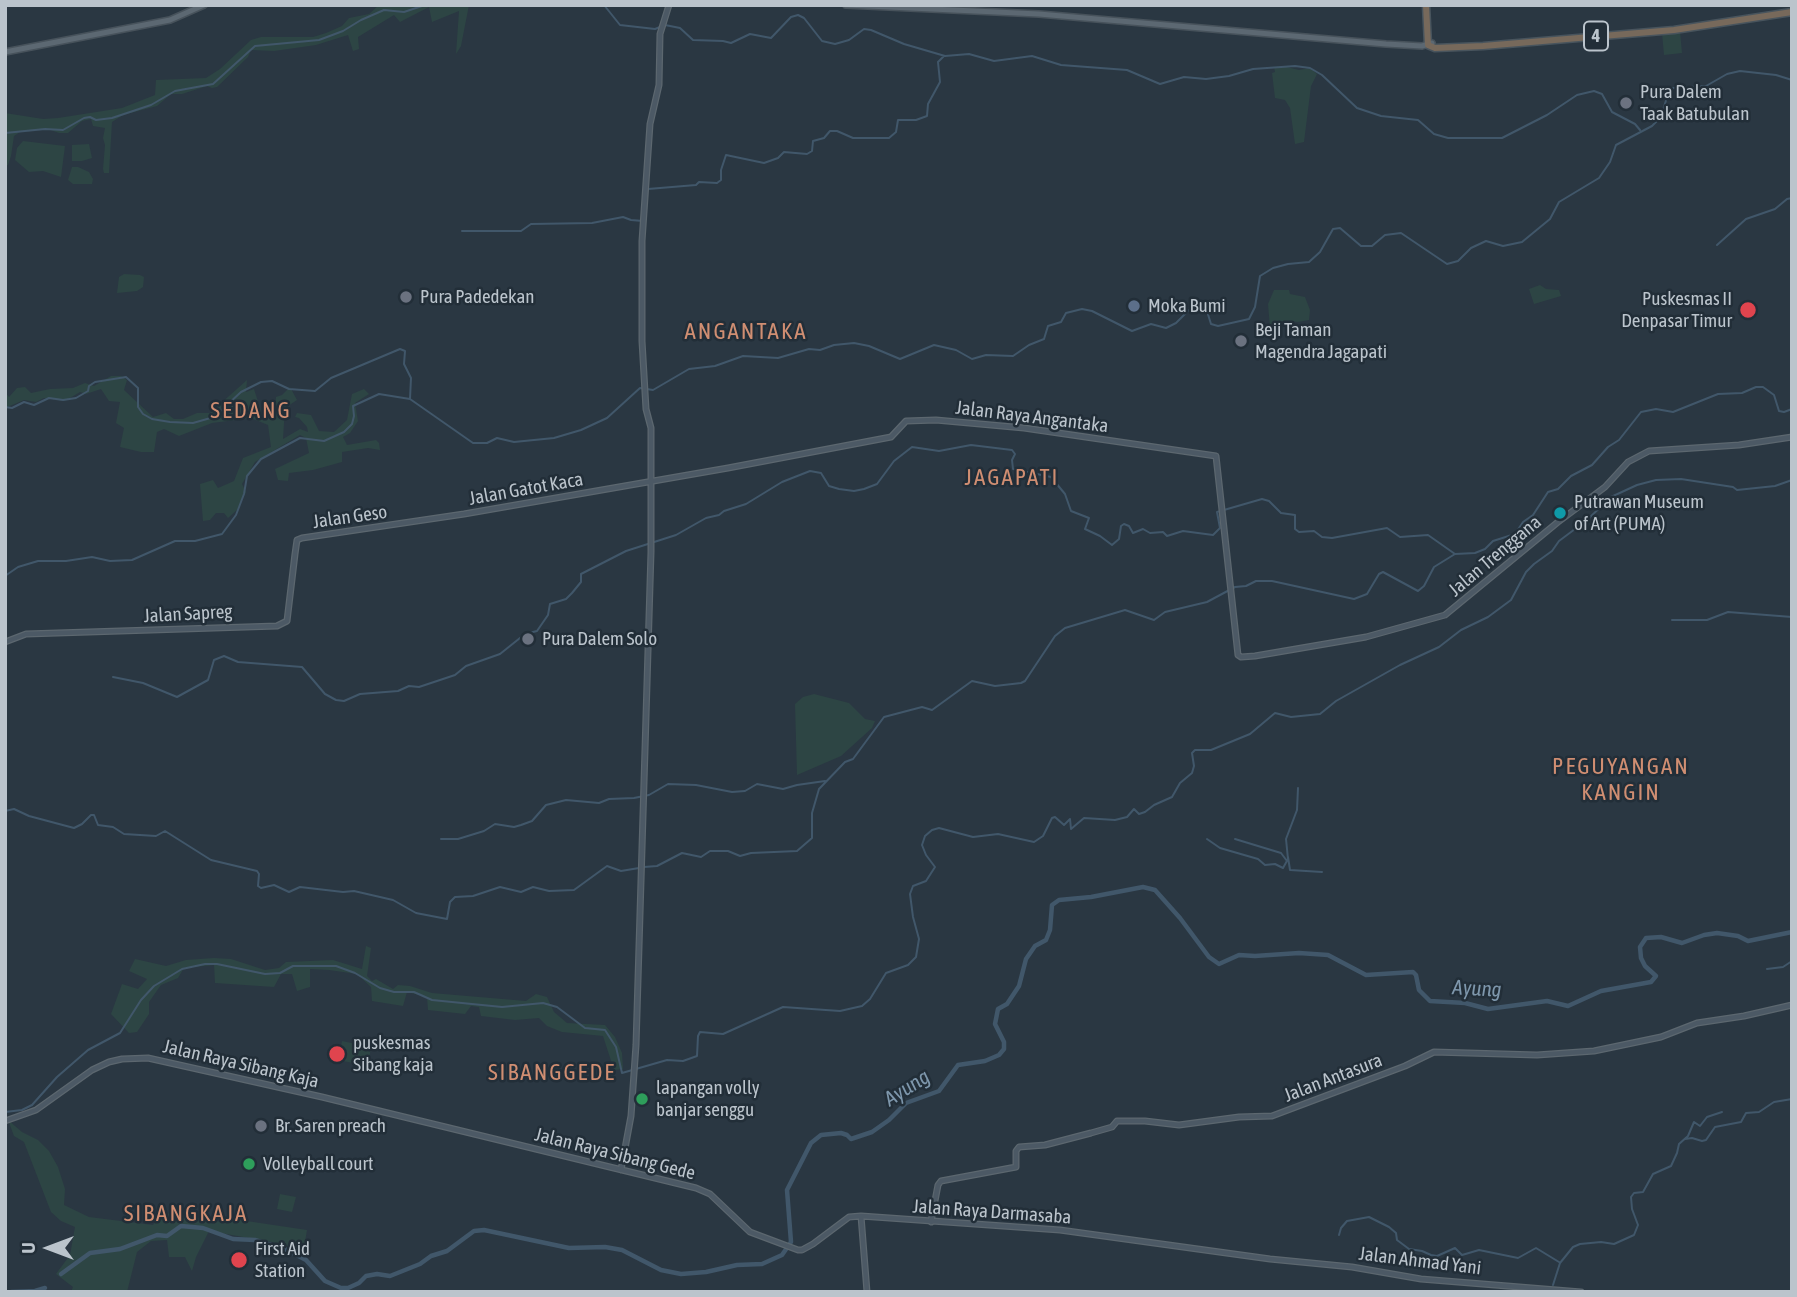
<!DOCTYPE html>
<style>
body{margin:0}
#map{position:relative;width:1797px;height:1297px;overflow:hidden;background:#2a3742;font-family:"Asap Condensed",sans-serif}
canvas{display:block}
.frame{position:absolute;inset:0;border:7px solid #bbc4cc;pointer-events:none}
.north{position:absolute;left:14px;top:1213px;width:70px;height:70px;-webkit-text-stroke:5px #222e38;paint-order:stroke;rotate:270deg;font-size:19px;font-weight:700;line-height:28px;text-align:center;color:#bbc4cc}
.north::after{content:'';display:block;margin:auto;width:24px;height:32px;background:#bbc4cc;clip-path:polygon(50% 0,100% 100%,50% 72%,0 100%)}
</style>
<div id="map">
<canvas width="1797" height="1297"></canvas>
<div class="frame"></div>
<div class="north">U</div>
</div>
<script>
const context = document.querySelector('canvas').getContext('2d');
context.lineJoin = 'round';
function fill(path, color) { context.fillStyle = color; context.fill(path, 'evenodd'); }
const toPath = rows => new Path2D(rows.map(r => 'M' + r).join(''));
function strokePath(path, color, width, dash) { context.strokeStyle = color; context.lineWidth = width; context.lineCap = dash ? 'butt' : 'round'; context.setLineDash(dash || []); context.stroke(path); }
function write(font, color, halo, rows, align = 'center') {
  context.font = font + ' "Asap Condensed",sans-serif'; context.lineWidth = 5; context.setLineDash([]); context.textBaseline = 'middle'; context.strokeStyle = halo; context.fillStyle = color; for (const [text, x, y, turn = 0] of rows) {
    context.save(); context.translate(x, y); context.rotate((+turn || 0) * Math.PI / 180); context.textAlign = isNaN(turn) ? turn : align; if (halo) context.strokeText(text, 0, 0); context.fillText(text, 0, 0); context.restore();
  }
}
fill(toPath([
 [379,5,469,5,461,46,456,54,459,11,432,22,429,7,400,22,394,15,358,37,359,49,353,51,348,35,316,45,274,51,251,50,248,57,217,87,212,88,207,86,182,94,171,94,157,106,123,115,112,122,109,173,104,173,103,169,105,145,103,138,105,128,93,126,91,119,82,121,68,133,59,133,48,129,20,132,14,136,11,156,8,165,5,166,5,113,43,119,58,118,122,108,155,95,156,80,206,78,220,69,251,40,261,37,313,37,326,33,342,26,349,18,369,14],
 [1680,31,1682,53,1664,55,1662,33],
 [1283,66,1299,70,1310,68,1317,74,1311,86,1304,142,1295,144,1290,108,1285,100,1275,98,1272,73,1275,72,1274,67],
 [23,141,65,146,61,177,43,171,29,172,15,160,17,148],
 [89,144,92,158,82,161,72,161,72,145],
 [72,167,78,167,89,172,93,179,92,184,73,184,68,180],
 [124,274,140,275,144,277,143,287,137,291,117,293,119,277],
 [1540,285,1546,289,1559,290,1561,296,1534,304,1529,289],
 [1274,290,1289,290,1290,294,1305,297,1310,310,1309,320,1298,322,1289,321,1270,328,1268,304],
 [111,376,121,376,127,380,124,390,153,417,166,413,174,419,183,419,197,413,210,413,247,380,246,392,254,389,262,414,275,412,276,397,282,395,290,387,297,400,285,408,283,439,300,429,308,432,307,427,299,418,295,417,297,413,311,415,319,431,334,432,347,420,352,394,364,389,369,394,355,403,358,421,350,433,343,437,347,445,376,440,379,443,380,450,368,448,342,452,342,462,313,470,289,473,288,481,278,480,275,469,309,453,306,438,300,435,255,462,242,484,246,492,237,510,228,518,224,513,216,513,210,520,203,521,200,484,213,480,218,488,234,481,243,458,271,447,268,425,251,418,212,423,179,436,164,429,157,432,154,452,141,452,120,447,124,428,116,423,120,402,109,401,101,389,86,394,80,392,65,401,44,398,36,402,24,400,5,408,5,392,9,397,17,388,25,387,31,393,50,389,73,388,85,383,94,386],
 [814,694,849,703,865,719,875,721,872,728,841,756,797,775,795,704,803,697],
 [366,946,371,948,367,976,372,981,376,979,393,989,398,985,410,986,432,993,526,1001,536,994,547,997,554,1012,567,1023,605,1025,615,1037,622,1053,623,1069,614,1070,603,1036,562,1032,547,1026,539,1018,515,1020,481,1016,479,1007,471,1006,465,1014,428,1010,427,997,407,992,403,1006,372,1001,371,987,357,974,329,970,310,969,310,987,297,991,292,974,281,974,274,987,215,983,214,965,184,968,178,978,161,985,149,1002,149,1014,137,1032,129,1033,111,1014,122,984,138,989,147,979,129,971,135,959,166,966,186,960,214,958,231,959,265,970,279,968,286,962,333,960,362,969],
 [342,1041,371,1047,368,1066,338,1060],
 [8,1120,22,1132,38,1140,49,1151,58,1167,65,1189,64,1205,89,1217,153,1225,159,1215,173,1213,221,1222,240,1220,307,1230,303,1254,283,1244,209,1231,196,1257,192,1271,185,1257,169,1257,167,1240,151,1241,137,1252,127,1292,71,1292,73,1287,56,1274,70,1255,75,1227,61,1221,51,1212,24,1142,14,1136],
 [280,1194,296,1197,292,1212,277,1209]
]), '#2d4544');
strokePath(toPath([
 [604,5,620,25,655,29,665,25,680,28,693,40,723,41,731,43,750,34,771,38,791,17,798,15,804,18,822,41,835,44,849,40,864,29,871,30,904,44,945,56,969,54,994,61,1032,56,1061,65,1127,70,1160,84,1184,77,1206,79,1229,76,1253,69,1295,66,1310,68,1322,75,1357,108,1381,116,1418,120,1434,134,1448,138,1502,138,1547,115,1577,95,1594,91,1602,94,1612,112,1635,124,1640,130],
 [5,133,45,129,63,130,84,118,90,117,96,120,112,118,151,105,175,91,213,84,255,46,319,40,343,31,361,20,384,10,404,12,425,5],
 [648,189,696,185,699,182,717,183,721,180,721,170,726,155,764,163,778,158,784,152,807,154,812,151,813,141,824,138,830,131,837,131,853,138,889,138,896,132,898,120,916,120,927,116,928,104,940,82,938,62,944,56],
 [462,231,521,231,531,224,592,223,623,217,631,220,643,221],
 [1717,245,1746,219,1775,209,1787,199,1792,198],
 [5,407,12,408,24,402,34,405,49,398,63,400,76,398,88,391,89,386,95,382,126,377,138,388,138,407,143,414,152,419,170,422,193,423,214,417,241,392,261,382,272,381,289,389,315,391,331,378,400,349,405,351,404,364,411,378,410,399],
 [5,576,18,567,38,561,66,561,92,557,110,561,132,560,175,541,195,541,222,534,236,515,244,494,247,476,261,459,300,438,324,441,344,432,352,424,354,416,353,406,379,394,410,399,473,443,487,443,497,438,514,442,554,438,581,430,607,418,640,388,653,390,689,369,715,366,743,356,778,358,809,349,820,350,834,345,854,343,869,346,900,359,934,345,956,350,972,359,986,355,1013,356,1029,345,1044,339,1048,326,1061,322,1066,313,1082,309,1092,311,1132,331,1151,324,1166,328,1176,323,1189,310,1199,306,1206,308,1211,324,1218,326,1249,319,1255,307,1260,276,1273,268,1288,264,1309,262,1320,252,1333,229,1340,228,1361,246,1372,246,1385,235,1401,233,1447,264,1458,261,1471,248,1486,241,1503,246,1522,242,1550,219,1559,202,1599,178,1610,162,1616,145,1652,126,1661,117,1667,97,1673,88,1706,86,1727,74,1740,71,1776,75,1792,80],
 [1672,620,1707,620,1728,612,1792,617],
 [113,677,143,683,177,697,208,680,214,660,224,656,238,662,302,667,325,694,336,700,344,701,360,694,398,691,409,686,419,687,455,675,466,666,500,654,525,634,537,631,548,615,550,604,566,599,572,593,581,582,581,574,626,551,676,535,706,518,719,515,724,511,746,504,782,482,810,471,821,473,829,486,839,489,854,491,864,489,877,484,894,461,912,447,939,451,971,445,1012,450,1015,454,1012,460,1013,469,1051,477,1065,494,1071,511,1089,518,1085,529,1100,536,1112,545,1119,539,1121,526,1124,524,1129,526,1133,533,1143,529,1150,533,1163,532,1167,536,1183,531,1213,535,1220,528,1217,512,1262,499,1269,501,1281,513,1295,515,1295,529,1299,532,1314,531,1322,537,1332,538,1387,528,1400,537,1428,535,1455,554,1475,553,1485,549,1493,541,1515,534,1523,522,1533,515,1548,492,1558,489,1571,476,1592,465,1608,447,1619,440,1641,412,1656,409,1673,412,1718,394,1742,393,1756,387,1763,387,1774,395,1779,411,1784,412,1792,409],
 [5,811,14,809,29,816,74,828,82,824,91,815,94,815,98,825,113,827,124,834,156,836,165,831,211,860,257,871,259,874,258,886,261,888,274,885,289,892,300,887,343,892,354,891,393,900,416,913,447,919,450,902,455,897,473,896,500,887,521,892,533,887,549,891,574,890,607,866,621,871,639,868],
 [441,839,458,839,484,831,495,824,514,827,521,825,532,821,546,805,566,800,599,803,609,799,634,798,649,795,668,784,696,785,732,792,745,791,757,784,783,789,797,785,825,781],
 [1207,839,1220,848,1258,859,1265,865,1275,864,1283,868,1288,859,1286,839,1297,810,1298,788],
 [1235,839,1281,853,1287,861],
 [1288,857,1290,870,1322,872],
 [644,867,657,866,682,853,701,857,710,851,728,851,740,856,751,853,797,851,812,838,812,813,819,789,845,762,853,759,884,717,922,707,932,710,972,681,995,686,1021,683,1025,681,1055,636,1065,628,1125,610,1154,620,1165,612,1207,602,1235,587,1246,586,1256,581,1272,581,1354,599,1367,594,1379,574,1383,572,1418,591,1424,586,1434,567,1455,554],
 [1767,969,1783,967,1792,961],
 [5,1112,22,1110,32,1105,57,1077,88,1050,120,1033,141,1000,154,986,182,969,205,964,217,964,265,974,280,973,293,966,336,966,355,973,380,988,394,992,414,992,432,1000,502,1007,543,1003,557,1007,585,1028,605,1030,616,1047,622,1073,667,1060,683,1061,697,1056,698,1036,700,1032,723,1034,783,1007,840,1011,862,1006,870,999,886,973,908,965,916,957,919,939,913,917,910,894,913,886,926,881,935,867,926,855,922,845,925,836,932,830,939,828,973,837,998,834,1034,842,1043,836,1052,818,1055,817,1064,825,1070,819,1071,829,1084,818,1115,820,1127,817,1134,809,1139,814,1145,812,1154,805,1172,797,1180,783,1192,773,1194,766,1192,753,1195,750,1211,750,1250,734,1275,713,1291,717,1320,714,1336,701,1400,665,1439,647,1461,630,1488,617,1511,600,1526,572,1534,564,1552,551,1559,541,1587,520,1611,497,1637,485,1656,480,1681,479,1733,487,1737,490,1775,486,1792,480],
 [1685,1139,1692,1138,1702,1141,1706,1140,1715,1127,1741,1122,1746,1113,1759,1112,1774,1102,1792,1099],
 [1339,1235,1341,1228,1347,1221,1369,1217,1389,1227,1396,1233,1397,1240,1409,1249,1422,1251,1431,1255,1437,1256,1455,1248,1462,1255,1479,1250,1518,1258,1536,1248,1559,1262],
 [1553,1285,1560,1263,1573,1247,1580,1244,1601,1242,1614,1244,1634,1235,1638,1225,1632,1209,1631,1197,1634,1193,1643,1192,1653,1174,1671,1166,1677,1153,1679,1144,1688,1136,1694,1122,1700,1126,1707,1117,1722,1112]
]), '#41576a', 2);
strokePath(toPath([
 [61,1274,90,1253,120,1249,157,1235,167,1236,181,1226,203,1228,233,1239,255,1240,287,1250,306,1260,325,1281,341,1288,348,1288,359,1283,366,1276,377,1274,390,1276,420,1264,431,1256,447,1251,474,1231,484,1230,569,1248,605,1247,622,1250,661,1270,681,1274,706,1272,737,1265,762,1264,782,1255,791,1242,787,1190,811,1143,821,1135,841,1133,847,1135,851,1139,872,1132,889,1120,906,1103,939,1091,958,1065,985,1061,999,1055,1004,1049,1004,1042,995,1024,998,1009,1007,1004,1019,986,1026,959,1035,946,1046,940,1050,930,1052,905,1059,900,1091,897,1143,887,1155,890,1180,918,1209,957,1219,964,1239,955,1255,956,1299,953,1328,955,1366,975,1413,972,1416,975,1419,990,1430,1001,1465,1003,1488,1009,1547,1001,1568,1006,1601,991,1651,982,1656,976,1645,966,1641,958,1640,947,1646,938,1661,937,1682,943,1704,935,1717,933,1738,936,1748,941,1792,932],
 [11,1292,35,1291,45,1288]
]), '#41576a', 4.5);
const secondary = toPath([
 [5,642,26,634,277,626,287,621,295,554,297,540,302,538,464,514,728,468,891,437,906,421,936,420,1024,428,1216,456,1238,655,1241,657,1255,656,1366,637,1445,615,1558,522,1605,487,1628,462,1649,451,1739,445,1792,437],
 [5,1121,36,1110,92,1070,109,1062,122,1059,148,1058,322,1097,696,1188,710,1194,750,1232,798,1250,802,1250,813,1244,849,1217,861,1216,1060,1230,1270,1259,1352,1267,1421,1279,1581,1292],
 [621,1170,631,1116,636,1045,651,552,651,428,646,409,642,341,642,241,650,124,659,85,660,34,669,5],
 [861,1216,867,1292],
 [931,1222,938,1185,941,1181,1016,1167,1016,1151,1019,1147,1045,1145,1091,1133,1112,1127,1117,1121,1145,1121,1179,1125,1239,1117,1272,1116,1405,1066,1434,1052,1537,1055,1594,1051,1661,1037,1697,1023,1744,1016,1792,1005]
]);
const primary = toPath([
 [846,5,1039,14,1386,44,1422,46,1432,43],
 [5,52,170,20,204,5]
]);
const highway = toPath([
 [1426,5,1428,45,1435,48,1483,46,1674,30,1792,12]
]);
strokePath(secondary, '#5c676f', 7);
strokePath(primary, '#47525b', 8);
strokePath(highway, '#48545d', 9);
strokePath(secondary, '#4c5965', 4.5);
strokePath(primary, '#5c6872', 5);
strokePath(highway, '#77695b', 6);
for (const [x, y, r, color] of [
 [1626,103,7,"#6b7280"],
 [406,297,7,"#6b7280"],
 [1134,306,7,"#5c6f8a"],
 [1748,310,9,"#e0444e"],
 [1241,341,7,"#6b7280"],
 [1560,513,7,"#0f9aa8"],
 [528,639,7,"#6b7280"],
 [337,1054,9,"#e0444e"],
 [642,1099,7,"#2e9e5b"],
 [261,1126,7,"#6b7280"],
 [249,1164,7,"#2e9e5b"],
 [239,1260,9,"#e0444e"]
]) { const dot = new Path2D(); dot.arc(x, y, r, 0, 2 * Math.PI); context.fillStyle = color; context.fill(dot); strokePath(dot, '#222e38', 2.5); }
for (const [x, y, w] of [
 [1596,36,24]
]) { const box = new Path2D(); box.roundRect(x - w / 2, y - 14.5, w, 29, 5); context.fillStyle = '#222e38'; context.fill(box); strokePath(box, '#bbc4cc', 2); }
write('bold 18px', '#bbc4cc', null, [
 ["4",1596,36]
]);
write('19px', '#bbc4cc', '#222e38', [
 ["Pura Dalem",1640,92],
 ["Taak Batubulan",1640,114],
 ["Pura Padedekan",420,297],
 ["Puskesmas II",1732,299,"right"],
 ["Denpasar Timur",1732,321,"right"],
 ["Moka Bumi",1148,306],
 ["Beji Taman",1255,330],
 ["Magendra Jagapati",1255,352],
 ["Putrawan Museum",1574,502],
 ["of Art (PUMA)",1574,524],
 ["Pura Dalem Solo",542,639],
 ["puskesmas",353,1043],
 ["Sibang kaja",353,1065],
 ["lapangan volly",656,1088],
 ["banjar senggu",656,1110],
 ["Br. Saren preach",275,1126],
 ["Volleyball court",263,1164],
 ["First Aid",255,1249],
 ["Station",255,1271]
], 'left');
write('19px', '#bbc4cc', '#222e38', [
 ["Jalan Raya Angantaka",1032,417,7],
 ["Jalan Gatot Kaca",526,489,-10],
 ["Jalan Geso",350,517,-8],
 ["Jalan Trenggana",1495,556,-40],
 ["Jalan Sapreg",188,614,-3],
 ["Jalan Raya Sibang Kaja",241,1064,13],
 ["Jalan Antasura",1333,1078,-21],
 ["Jalan Raya Sibang Gede",615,1154,14],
 ["Jalan Raya Darmasaba",992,1212,4],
 ["Jalan Ahmad Yani",1420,1261,7]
]);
write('italic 21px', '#7e97ac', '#222e38', [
 ["Ayung",1477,989,3],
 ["Ayung",907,1088,-32]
]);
context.letterSpacing = '2px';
write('23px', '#d08e72', '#222e38', [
 ["ANGANTAKA",746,332],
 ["SEDANG",251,411],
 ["JAGAPATI",1012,478],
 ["PEGUYANGAN",1621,767],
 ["KANGIN",1621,793],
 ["SIBANGGEDE",552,1073],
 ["SIBANGKAJA",186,1214]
]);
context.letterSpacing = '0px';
</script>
